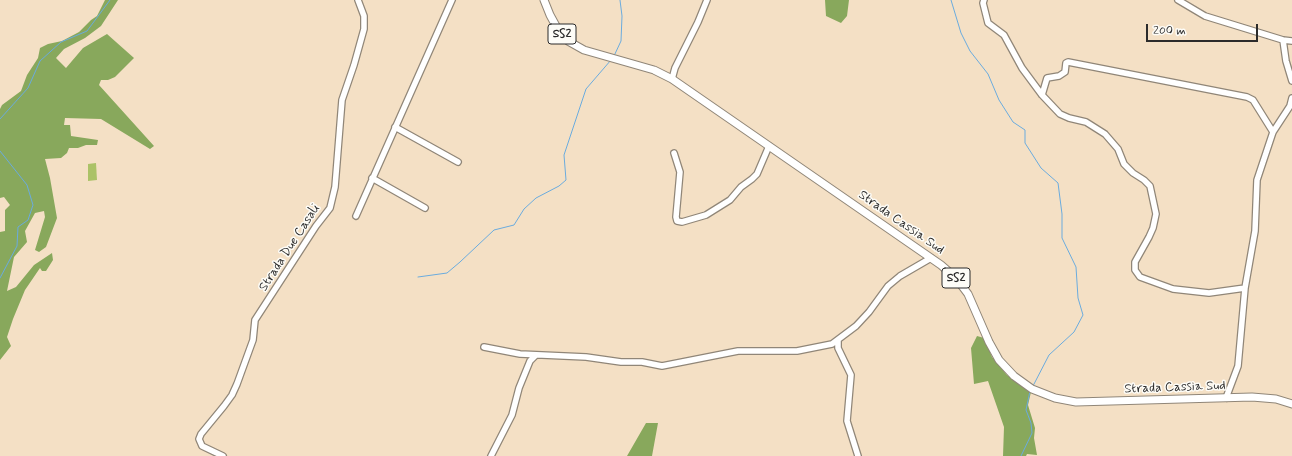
<!DOCTYPE html>
<style>
body{margin:0}
#map{position:relative;width:1292px;height:456px;overflow:hidden;background:#f4e0c5;font-family:Mynerve,sans-serif}
canvas{display:block}
.scale{position:absolute;left:1146px;top:24px;width:112px;height:18px;box-sizing:border-box;border:2px solid #2b2b2b;border-top:0;padding-left:5px;font-size:12px;line-height:14px;white-space:nowrap;color:#2b2b2b;-webkit-text-stroke:3px #fdfcf7;paint-order:stroke}
</style>
<div id="map">
<canvas width="1292" height="456"></canvas>
<div class="scale">200 m</div>
</div>
<script>
const context = document.querySelector('canvas').getContext('2d');
context.lineJoin = 'round';
function fill(path, color) { context.fillStyle = color; context.fill(path, 'evenodd'); }
const toPath = rows => new Path2D(rows.map(r => 'M' + r).join(''));
function strokePath(path, color, width, dash) { context.strokeStyle = color; context.lineWidth = width; context.lineCap = dash ? 'butt' : 'round'; context.setLineDash(dash || []); context.stroke(path); }
function write(font, color, halo, rows, align = 'center') {
  context.font = font + ' Mynerve,sans-serif'; context.lineWidth = 3; context.setLineDash([]); context.textBaseline = 'middle'; context.strokeStyle = halo; context.fillStyle = color; for (const [text, x, y, turn = 0] of rows) {
    context.save(); context.translate(x, y); context.rotate((+turn || 0) * Math.PI / 180); context.textAlign = isNaN(turn) ? turn : align; if (halo) context.strokeText(text, 0, 0); context.fillText(text, 0, 0); context.restore();
  }
}
fill(toPath([
 [96,163,97,180,88,181,88,164]
]), '#abc267');
fill(toPath([
 [105,0,118,0,101,26,85,38,64,49,56,58,66,68,83,48,107,34,134,58,115,77,108,80,101,80,99,85,154,146,150,149,101,119,65,118,64,125,70,125,71,136,98,140,97,145,86,145,78,148,69,148,67,153,61,158,45,159,50,178,57,218,46,247,39,252,35,250,45,217,44,211,35,213,25,231,27,242,14,257,7,291,16,287,34,265,52,253,53,260,46,271,42,271,40,268,25,290,13,319,7,337,11,346,0,360,0,232,5,231,5,210,10,205,4,197,0,198,0,109,2,105,21,91,27,75,38,58,40,48,48,44,62,41,79,32,91,20,97,16],
 [825,0,849,0,847,16,841,23,826,16],
 [977,336,984,338,992,357,1007,375,1031,392,1028,405,1035,428,1034,438,1037,455,1027,454,1026,456,1003,456,1004,427,988,381,974,384,971,348],
 [646,423,658,423,652,456,627,456]
]), '#88a85c');
strokePath(toPath([
 [951,0,961,33,970,51,988,74,999,100,1013,122,1025,130,1025,143,1041,168,1058,183,1062,214,1062,238,1076,267,1078,298,1083,315,1074,332,1049,355,1033,386],
 [614,56,621,41,622,16,620,0],
 [0,119,28,88,40,61,61,42,87,31,110,0],
 [0,151,27,185,33,205,28,220,18,227,17,246,0,278],
 [418,277,447,273,460,262,494,230,514,225,524,209,536,198,559,186,566,180,564,155,586,89,611,60],
 [1021,456,1032,433,1031,423,1026,410,1030,391]
]), '#6aabde', 1);
const minor = toPath([
 [984,0,983,3,988,23,1004,35,1022,68,1042,95,1060,114,1069,118,1086,122,1105,134,1118,149,1124,164,1133,173,1144,180,1150,186,1156,214,1153,228,1149,237,1135,262,1135,270,1140,277,1173,289,1209,293,1245,288],
 [1178,0,1205,16,1283,40,1292,41],
 [1283,40,1286,61,1292,81],
 [672,79,675,68,698,22,707,0],
 [1042,95,1047,78,1059,76,1065,72,1066,63,1068,62,1247,97,1253,100,1273,132],
 [395,127,458,162],
 [674,153,680,172,676,217,677,221,682,222,706,215,730,200,741,187,752,179,757,174,769,146],
 [372,178,425,208],
 [356,216,452,0],
 [838,341,838,348,851,375,847,421,858,456],
 [484,347,520,354,586,357,621,362,642,362,662,366,738,351,797,351,832,344,856,326,869,312,888,286,900,276,931,258],
 [1226,398,1238,366,1245,288,1255,231,1257,180,1273,132,1290,106,1292,98],
 [223,456,202,446,199,439,201,434,224,406,232,395,237,384,253,340,255,320,316,226,330,208,335,187,342,100,354,65,364,29,364,16,358,0],
 [491,456,512,415,519,388,530,361,536,355]
]);
const major = toPath([
 [544,0,550,15,556,26,568,41,584,50,654,70,672,79,941,265,956,278,968,294,989,342,999,360,1014,376,1032,389,1055,398,1076,402,1252,397,1276,399,1292,404]
]);
strokePath(minor, '#908678', 8);
strokePath(major, '#908678', 9);
strokePath(minor, '#fff', 5.5);
strokePath(major, '#fff', 7);
for (const [x, y, w] of [
 [562,34,28],
 [956,278,28]
]) { const box = new Path2D(); box.roundRect(x - w / 2, y - 10, w, 20, 3); context.fillStyle = '#fdfcf7'; context.fill(box); strokePath(box, '#2b2b2b', 1); }
write('bold 12px', '#2b2b2b', null, [
 ["SS2",562,34],
 ["SS2",956,278]
]);
write('13px', '#2b2b2b', '#fdfcf7', [
 ["Strada Cassia Sud",901,223,35],
 ["Strada Due Casali",290,248,-57],
 ["Strada Cassia Sud",1175,388,-2]
]);
</script>
